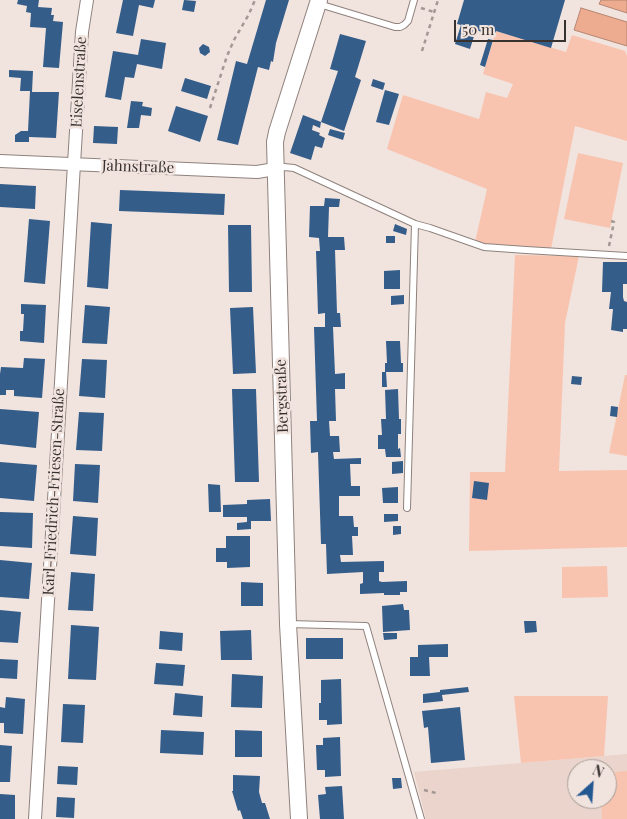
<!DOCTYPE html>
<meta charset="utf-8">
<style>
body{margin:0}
#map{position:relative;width:627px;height:819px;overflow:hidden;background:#f1e3de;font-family:"Playfair Display",serif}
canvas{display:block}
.north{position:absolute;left:567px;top:759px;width:50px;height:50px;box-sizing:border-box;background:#f1e3de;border:1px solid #a79c98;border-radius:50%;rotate:26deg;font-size:14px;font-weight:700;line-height:20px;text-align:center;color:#37312f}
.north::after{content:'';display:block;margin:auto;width:18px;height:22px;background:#245891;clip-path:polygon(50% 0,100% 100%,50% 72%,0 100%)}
.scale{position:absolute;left:454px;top:20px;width:112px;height:22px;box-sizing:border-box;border:2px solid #37312f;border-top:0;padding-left:6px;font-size:15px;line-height:18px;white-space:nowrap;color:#37312f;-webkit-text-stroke:4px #f1e3de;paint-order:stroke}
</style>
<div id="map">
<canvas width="627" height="819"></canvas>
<div class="north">N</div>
<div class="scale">50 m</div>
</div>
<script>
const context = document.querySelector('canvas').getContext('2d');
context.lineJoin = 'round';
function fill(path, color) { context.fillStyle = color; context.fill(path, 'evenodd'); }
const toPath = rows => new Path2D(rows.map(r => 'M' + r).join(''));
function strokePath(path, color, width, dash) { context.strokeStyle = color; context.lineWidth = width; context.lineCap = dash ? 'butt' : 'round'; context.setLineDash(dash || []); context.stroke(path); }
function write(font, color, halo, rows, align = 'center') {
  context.font = font + ' "Playfair Display",serif'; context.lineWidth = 5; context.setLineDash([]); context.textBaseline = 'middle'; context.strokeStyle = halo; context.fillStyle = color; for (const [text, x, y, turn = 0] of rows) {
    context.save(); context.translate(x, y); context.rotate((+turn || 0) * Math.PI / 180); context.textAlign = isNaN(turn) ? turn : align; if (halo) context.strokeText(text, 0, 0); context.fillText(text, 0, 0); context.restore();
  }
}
fill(toPath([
 [627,754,627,819,426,819,414,772],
 [577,769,607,769,607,799,577,799]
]), '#ead4cb');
fill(toPath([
 [496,31,566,52,572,35,625,51,627,56,627,141,575,126,551,249,490,245,475,242,487,189,387,149,403,95,479,119,486,92,507,98,513,84,483,74],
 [578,153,623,163,610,228,564,219],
 [515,255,579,256,565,323,559,471,627,470,627,547,469,551,470,472,505,472],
 [625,375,627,375,627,456,609,453],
 [607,566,608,597,562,598,562,567],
 [514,696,608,696,604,756,521,763],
 [627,771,627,819,602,819,601,799,607,799,607,773]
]), '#f9c4af');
const water = toPath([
 [601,0,627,0,627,13,599,4,601,0],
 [581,8,627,22,627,46,574,30,581,8]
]);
fill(water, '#edab8f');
strokePath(water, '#b68672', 1);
fill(toPath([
 [18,0,39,0,38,7,52,8,51,15,54,15,53,21,63,22,59,68,43,67,46,28,30,27,31,13,26,12,27,6,17,4],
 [123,0,155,0,153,8,139,5,133,36,116,33],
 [184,0,196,1,194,12,182,10],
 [266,0,289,0,276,43,273,62,271,61,269,70,258,67,238,145,217,140,236,61,247,64],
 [464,0,565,0,551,48,496,31,494,36,476,30,470,49,455,44,461,25,457,24],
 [340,34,366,41,355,77,361,80,344,131,321,122,338,71,330,69],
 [141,39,166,43,162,69,137,64,134,78,125,77,121,100,105,97,113,51,138,55],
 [488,39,493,40,485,67,480,65],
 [203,44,209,47,210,52,205,56,200,53,199,48],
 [9,70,33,71,32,92,59,92,56,138,29,137,29,142,15,142,15,135,21,131,28,131,30,91,20,91,21,78,9,77],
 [185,78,211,86,207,99,181,91],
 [373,79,385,83,383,90,371,86],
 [385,90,399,94,389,125,376,122],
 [131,101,143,102,142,106,152,108,151,116,141,115,139,128,127,128],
 [176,106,208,116,200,142,168,131],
 [303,115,321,122,320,128,313,125,312,130,320,133,319,135,325,138,322,148,315,146,311,160,290,153],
 [94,126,118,127,117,144,93,143],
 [330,129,345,133,343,140,328,135],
 [0,184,36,186,35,209,0,207],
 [120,190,225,194,224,215,119,211],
 [325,198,340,199,339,207,329,207,328,237,344,237,345,250,335,250,337,313,340,313,341,327,333,327,335,374,345,373,345,389,335,389,336,421,329,421,330,436,339,436,340,452,333,452,334,459,361,458,361,464,350,464,351,486,360,486,360,496,339,496,339,516,353,516,354,527,358,527,358,536,352,536,353,555,340,555,341,562,384,561,384,572,379,572,379,581,382,582,407,581,407,592,400,592,400,595,384,595,384,593,360,594,360,584,363,583,363,572,327,574,326,544,321,544,318,452,311,453,310,421,317,421,314,327,325,327,325,313,318,314,316,251,320,251,319,238,309,237,310,206,324,206],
 [29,219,50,221,45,284,24,282],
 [91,222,112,224,108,289,87,287],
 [395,224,407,229,406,235,393,231],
 [228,225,251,225,252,292,229,292],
 [386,236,395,236,395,243,386,243],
 [603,262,627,262,627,284,623,284,623,297,624,301,627,302,627,329,623,329,623,332,611,330,613,309,609,309,611,292,602,292],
 [400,270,400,289,384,289,384,271],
 [404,295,404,304,391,305,391,296],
 [21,304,46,305,44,343,20,341,20,331,23,331,24,314,21,314],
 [85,305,110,307,107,344,82,343],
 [253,307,256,373,233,374,230,308],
 [386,341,400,341,401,363,403,363,403,372,385,372,385,363,387,363],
 [24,358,45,359,42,398,14,396,14,390,6,390,6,395,0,395,0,374,1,367,23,368],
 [82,359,107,360,105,398,79,396],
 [382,372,386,372,387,387,382,387],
 [572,376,582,377,581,385,571,384],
 [232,389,256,389,259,482,235,482],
 [398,389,399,419,401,419,401,434,398,434,398,449,400,448,401,457,386,457,385,449,378,449,378,435,382,435,381,419,386,419,385,390],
 [611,406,618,407,617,417,610,416],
 [0,409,39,412,36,448,0,444],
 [79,412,104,413,102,451,76,450],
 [403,461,403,473,392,474,392,462],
 [0,462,37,465,34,501,0,498],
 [75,464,100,465,98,503,73,501],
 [474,481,489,483,487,500,472,498],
 [208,484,220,485,221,512,209,512],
 [398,487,398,503,383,503,382,488],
 [270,499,271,521,251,521,251,529,237,530,237,523,247,522,247,517,223,517,223,505,247,504,247,500],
 [0,512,33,513,32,548,0,546],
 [384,514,398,514,398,521,384,522],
 [73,516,98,518,96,556,70,554],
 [393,526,401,526,401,534,393,535],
 [226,536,250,536,250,567,227,568,227,562,216,562,216,548,226,548],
 [0,560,32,563,29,599,0,597],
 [71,572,95,574,93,611,68,610],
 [241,582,263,583,263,606,241,606],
 [403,604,404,610,409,610,410,630,383,632,382,606],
 [0,610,21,612,18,643,0,642],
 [524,621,536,621,537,632,525,633],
 [71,625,99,627,96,680,68,679],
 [251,630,252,660,221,660,220,631],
 [160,631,183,633,182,651,159,649],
 [383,633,397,633,397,639,384,640],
 [306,638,343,638,343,659,306,659],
 [448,644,448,657,429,657,430,676,410,676,410,657,418,657,418,645],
 [0,659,18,660,17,679,0,678],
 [156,663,185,665,183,686,154,684],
 [232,674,263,676,262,708,231,707],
 [341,679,342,724,327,725,327,720,319,720,319,703,321,703,321,680],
 [468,687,469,692,442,695,443,701,423,703,423,694,440,692,440,690],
 [175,693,203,696,202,717,173,715],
 [6,697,25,699,23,734,4,733,4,723,0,723,0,707,5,708],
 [63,704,85,705,83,743,61,742],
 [460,707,465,760,431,763,428,727,424,728,422,711],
 [161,730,204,732,203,755,160,753],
 [235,730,262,731,262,757,235,757],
 [340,737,341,776,325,777,325,770,317,770,316,745,323,745,323,738],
 [0,745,12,746,10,782,0,782],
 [58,766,78,767,77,785,57,784],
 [233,775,260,776,259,792,262,803,265,803,270,819,243,819,240,810,238,811,232,791,233,791],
 [392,778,401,778,402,788,393,789],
 [342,786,344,819,320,819,318,795,326,794,325,787],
 [0,794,15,795,15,819,0,819],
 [57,797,75,798,74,818,56,817]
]), '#345d8a');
const service = toPath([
 [319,4,395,27,400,27,404,25,408,21,414,0],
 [276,168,284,167,294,168,415,224,430,228,484,247,526,250,627,256],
 [407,508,415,224],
 [288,624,366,626,421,819]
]);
const minor = toPath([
 [0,161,257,172,275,169],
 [35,819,74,164,82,32,87,0]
]);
const tertiary = toPath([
 [299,819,288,624,275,142,277,132,319,0]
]);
strokePath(service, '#8f827d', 8);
strokePath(minor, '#8f827d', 14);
strokePath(tertiary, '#8f827d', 18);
strokePath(toPath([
 [421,8,434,12],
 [422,51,438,0],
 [210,108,227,56,234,40,249,14,255,0],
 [609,246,614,222,611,221],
 [424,790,436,793]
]), '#a39894', 2.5, [4, 4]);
strokePath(service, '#fff', 6);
strokePath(minor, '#fff', 12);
strokePath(tertiary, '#fff', 16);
write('15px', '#37312f', '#f1e3de', [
 ["Eiselenstraße",79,82,-87],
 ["Jahnstraße",138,167,2],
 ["Bergstraße",282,396,-92],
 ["Karl-Friedrich-Friesen-Straße",54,492,-87]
]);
</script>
